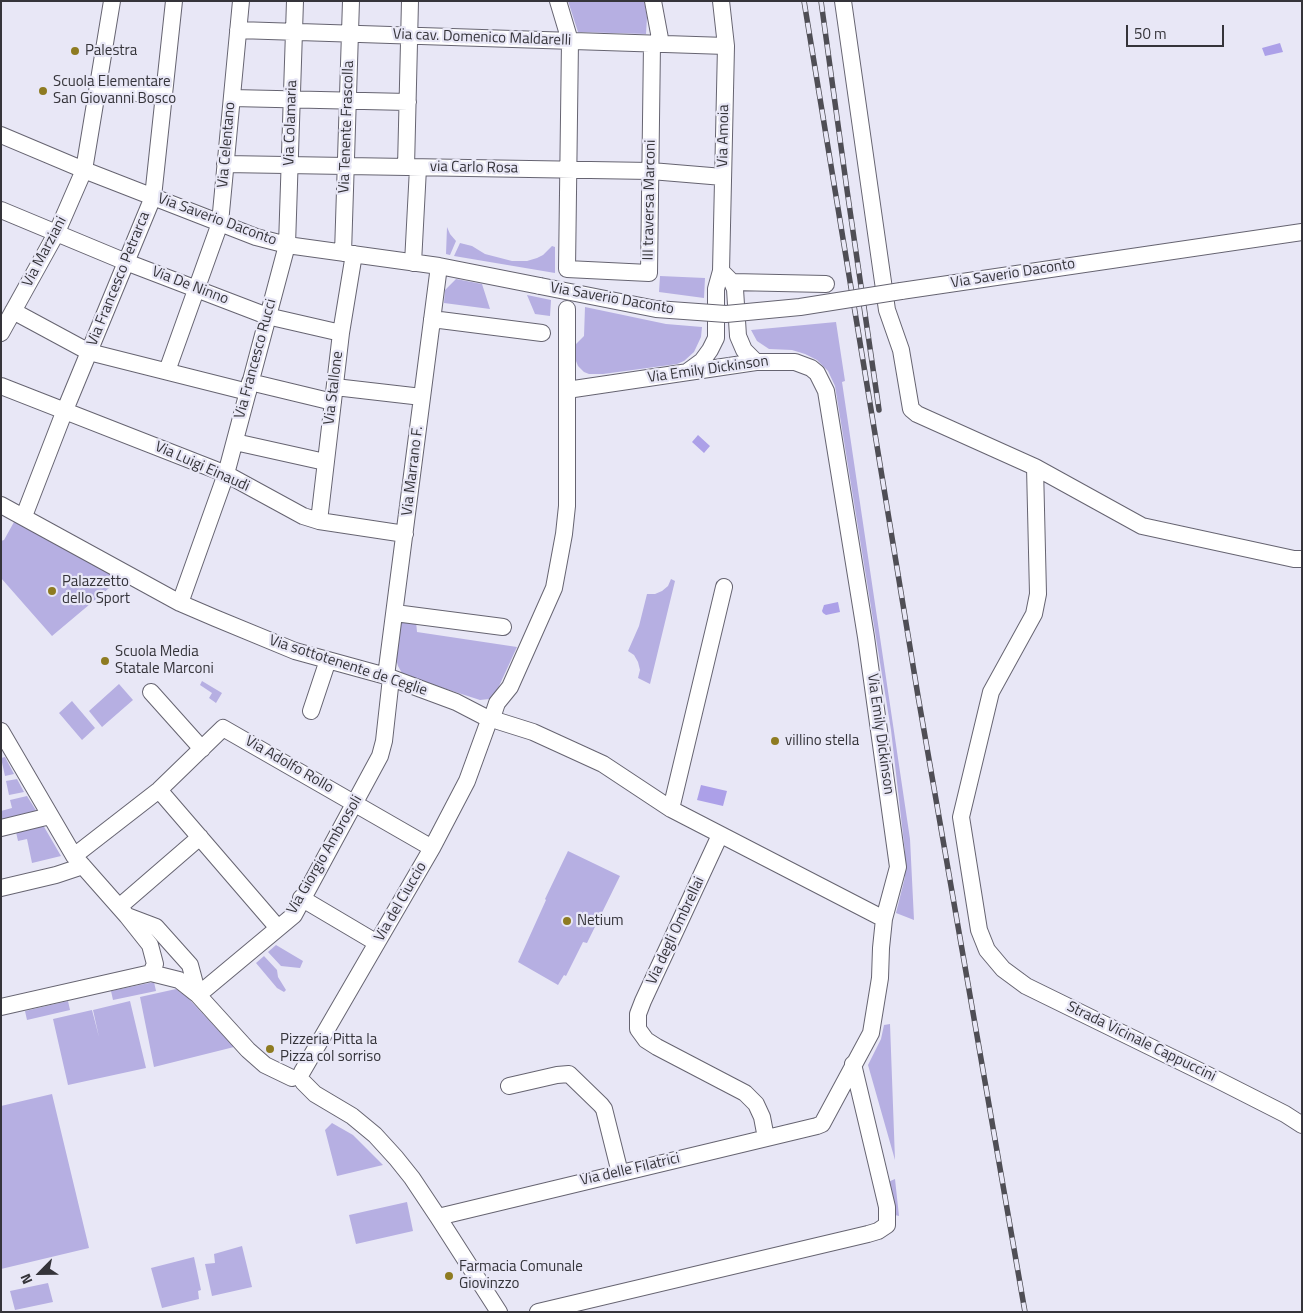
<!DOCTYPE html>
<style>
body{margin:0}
#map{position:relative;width:1303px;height:1313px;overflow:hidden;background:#e8e7f6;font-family:"Titillium Web",sans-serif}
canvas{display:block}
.frame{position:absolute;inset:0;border:2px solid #35343a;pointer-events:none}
.north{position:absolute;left:15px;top:1248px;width:50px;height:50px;-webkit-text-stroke:4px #e8e7f6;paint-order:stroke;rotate:247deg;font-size:14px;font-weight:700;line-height:20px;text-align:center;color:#35343a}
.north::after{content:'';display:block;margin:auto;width:18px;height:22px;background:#35343a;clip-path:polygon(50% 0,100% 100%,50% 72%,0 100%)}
.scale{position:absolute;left:1126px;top:25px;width:98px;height:22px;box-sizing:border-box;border:2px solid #35343a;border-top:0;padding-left:6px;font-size:15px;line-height:18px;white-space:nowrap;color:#35343a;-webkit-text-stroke:4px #e8e7f6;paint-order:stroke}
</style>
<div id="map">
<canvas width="1303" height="1313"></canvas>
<div class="frame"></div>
<div class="north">N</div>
<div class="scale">50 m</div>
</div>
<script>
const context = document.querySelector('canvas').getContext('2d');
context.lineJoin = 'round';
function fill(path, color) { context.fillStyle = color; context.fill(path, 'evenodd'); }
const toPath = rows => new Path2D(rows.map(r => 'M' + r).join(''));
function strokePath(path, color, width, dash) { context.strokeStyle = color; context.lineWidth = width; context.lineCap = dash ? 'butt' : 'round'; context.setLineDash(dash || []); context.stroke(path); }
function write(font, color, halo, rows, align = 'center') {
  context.font = font + ' "Titillium Web",sans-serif'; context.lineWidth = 4.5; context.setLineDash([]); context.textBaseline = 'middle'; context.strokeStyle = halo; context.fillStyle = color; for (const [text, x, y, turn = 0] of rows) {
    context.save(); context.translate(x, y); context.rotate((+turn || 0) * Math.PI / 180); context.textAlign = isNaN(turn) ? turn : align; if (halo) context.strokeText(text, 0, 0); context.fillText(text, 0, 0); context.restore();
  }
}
fill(toPath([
 [568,1,644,1,647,17,646,34,578,32],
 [447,227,450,234,456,241,450,255,446,254],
 [460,243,472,246,485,254,512,261,527,261,537,258,543,255,552,246,555,247,555,273,454,256],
 [660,276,705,278,704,298,659,292],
 [456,279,482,284,490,309,444,303,445,290],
 [527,295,551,300,550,316,535,314],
 [585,307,666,324,702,327,701,337,694,352,684,361,677,364,603,374,589,374,584,372,578,366,576,361,575,345,584,336],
 [836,322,845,381,842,382,910,839,914,920,896,913,905,877,905,852,891,730,835,386,828,371,817,360,805,354,792,350,769,349,757,341,751,330],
 [19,520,121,578,52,636,1,578,1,541,4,540,14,522],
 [671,579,675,581,650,684,638,678,640,670,638,662,634,655,628,651,639,626,647,594,655,594,662,591,668,586],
 [402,619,416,621,417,632,517,647,494,697,489,699,480,700,403,675,398,666,396,659],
 [202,681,222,693,216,703,209,698,212,693,200,685],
 [119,684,133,700,102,727,89,711],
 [72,701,95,728,82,740,59,713],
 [5,757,14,774,5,776,1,758],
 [17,779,24,792,9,795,6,781],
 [27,796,37,812,1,820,1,811,12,808,10,800],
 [43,825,61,856,32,863,27,839,18,841,16,832],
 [568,851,620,876,587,943,583,942,566,976,564,975,558,985,518,962,546,900,545,899],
 [276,945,303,961,300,968,281,966,268,952],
 [264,956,277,970,278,977,286,990,284,992,277,988,256,963],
 [154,982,156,991,113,1000,111,991],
 [176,989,188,998,234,1047,154,1067,140,997],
 [68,1001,70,1010,27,1020,25,1011],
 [130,1001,146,1068,68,1085,53,1019,92,1010,99,1037,93,1010],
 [890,1024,895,1160,868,1065,881,1039,884,1025],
 [52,1094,89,1248,1,1269,1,1106],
 [332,1123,353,1135,383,1165,337,1176,325,1130],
 [895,1179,899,1216,895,1215,888,1182],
 [407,1202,413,1231,356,1244,349,1215],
 [242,1246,252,1287,212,1296,205,1264,215,1263,214,1254],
 [194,1257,201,1290,198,1291,199,1299,162,1308,151,1268],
 [48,1283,53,1302,15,1310,10,1291]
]), '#b6afe2');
fill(toPath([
 [1280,43,1283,52,1265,56,1262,48],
 [698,435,710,446,704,453,692,442],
 [838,602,840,612,826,615,823,613,822,611,824,605],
 [701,785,727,791,723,806,697,800]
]), '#aca0e8');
const minor = toPath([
 [558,1,570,41,567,269,649,273,652,44],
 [653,1,661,44],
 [843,1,887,310,901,350,911,409,917,414,1035,467,1142,526,1294,559,1302,559],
 [238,30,726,46],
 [98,87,164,97],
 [232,98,408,102],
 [1,135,84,170,256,237,287,245,439,266,540,286],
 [225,164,651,171,723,177],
 [406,167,410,1],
 [1,210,126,262,267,316,341,333],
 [343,253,351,1],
 [413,263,418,168],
 [721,271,732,282,735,289,738,336,744,350,756,362],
 [732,282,826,284],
 [901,291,1302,232],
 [13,311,89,352,248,392],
 [432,319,542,333],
 [1,333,57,232,84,170,112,1],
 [167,371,220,223,241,1],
 [687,372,702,361,710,350,716,338,716,289,721,271,726,46,721,1],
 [250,382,333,402],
 [1,386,226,474,303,516,319,521,405,534],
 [335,387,422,397],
 [567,390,567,309],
 [235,442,325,462],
 [1035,467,1038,594,1034,614,991,692,961,817,979,930,987,950,1003,969,1026,986,1218,1080,1285,1114,1302,1125],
 [1,505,180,603,215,618,295,651,386,676,456,702,483,716],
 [24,516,65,410,153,197,174,1],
 [319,521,341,333,354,254],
 [180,603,226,474,287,245,295,1],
 [395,613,503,627],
 [386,676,439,266],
 [151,692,202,749],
 [311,711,328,660],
 [498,721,533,732,603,764,671,809,884,919],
 [1,731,74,856,127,916,156,927,190,965,198,995,248,1050,265,1065,292,1078],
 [159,790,278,928],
 [671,809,724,587],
 [1,828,50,816],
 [720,835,643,1001,638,1014,638,1029,646,1040,657,1047,745,1093,756,1104,762,1117,766,1138],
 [74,856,159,790,223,728,432,848],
 [1,888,56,875,83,866],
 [301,898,377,943],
 [119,907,200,837],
 [127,916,150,945,155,964,151,973],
 [198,995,294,915,380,756,384,741,391,678],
 [1,1007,151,973,179,980,198,995],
 [302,1072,432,848,467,781,487,726],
 [303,1082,315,1094,352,1116,375,1135,396,1158,412,1178,438,1217,499,1312],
 [509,1086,557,1075,569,1074,601,1105,604,1109,620,1173],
 [438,1217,817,1126,822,1124,871,1033,880,978,881,948,884,919,898,867,866,637,826,391,817,373,811,368,795,362,756,362,567,390,567,506,564,534,554,588,510,687,497,703,494,712],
 [538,1312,868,1234,878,1231,887,1225,887,1207,853,1064]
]);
strokePath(minor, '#666471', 18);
strokePath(minor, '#fff', 16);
const rail = toPath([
 [804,1,918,696,1025,1312],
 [821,1,847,190,879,410]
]);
strokePath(rail, '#4f4e55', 5.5);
strokePath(rail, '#e8e7f6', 4, [11]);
const minorBridge = toPath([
 [540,286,656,309,726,314,800,307,901,291]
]);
strokePath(minorBridge, '#666471', 18, []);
strokePath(minorBridge, '#fff', 16);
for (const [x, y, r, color] of [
 [75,51,5,"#8e7b21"],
 [43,91,5,"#8e7b21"],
 [52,591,5,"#8e7b21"],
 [105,661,5,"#8e7b21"],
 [775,741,5,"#8e7b21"],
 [567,921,5,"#8e7b21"],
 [270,1049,5,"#8e7b21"],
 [449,1276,5,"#8e7b21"]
]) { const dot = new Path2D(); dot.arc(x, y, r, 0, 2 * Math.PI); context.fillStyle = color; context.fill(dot); strokePath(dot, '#e8e7f6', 2); }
write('15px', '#35343a', '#e8e7f6', [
 ["Via cav. Domenico Maldarelli",482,38,2],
 ["Via Colamaria",291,123,-88],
 ["Via Tenente Frascolla",347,127,-88],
 ["Via Amoia",724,136,-89],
 ["Via Celentano",227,145,-85],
 ["via Carlo Rosa",474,168,1],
 ["III traversa Marconi",650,200,-89],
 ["Via Saverio Daconto",217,220,20],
 ["Via Marziani",45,252,-62],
 ["Via Saverio Daconto",1013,274,-9],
 ["Via Francesco Petrarca",119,279,-68],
 ["Via De Ninno",190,286,21],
 ["Via Saverio Daconto",612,299,10],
 ["Via Francesco Rucci",256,359,-75],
 ["Via Emily Dickinson",708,370,-8],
 ["Via Stallone",334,388,-83],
 ["Via Luigi Einaudi",202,467,24],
 ["Via Marrano F.",413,471,-83],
 ["Via sottotenente de Ceglie",348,666,18],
 ["Via Emily Dickinson",880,734,82],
 ["Via Adolfo Rollo",289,765,30],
 ["Via Giorgio Ambrosoli",325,855,-60],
 ["Via del Ciuccio",401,902,-60],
 ["Via degli Ombrellai",676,931,-65],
 ["Strada Vicinale Cappuccini",1141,1042,26],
 ["Via delle Filatrici",630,1170,-13]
]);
write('15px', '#35343a', '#e8e7f6', [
 ["Palestra",85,51],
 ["Scuola Elementare",53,82],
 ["San Giovanni Bosco",53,99],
 ["Palazzetto",62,582],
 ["dello Sport",62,599],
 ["Scuola Media",115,652],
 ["Statale Marconi",115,669],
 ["villino stella",785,741],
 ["Netium",577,921],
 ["Pizzeria Pitta la",280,1040],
 ["Pizza col sorriso",280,1057],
 ["Farmacia Comunale",459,1267],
 ["Giovinzzo",459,1284]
], 'left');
</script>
